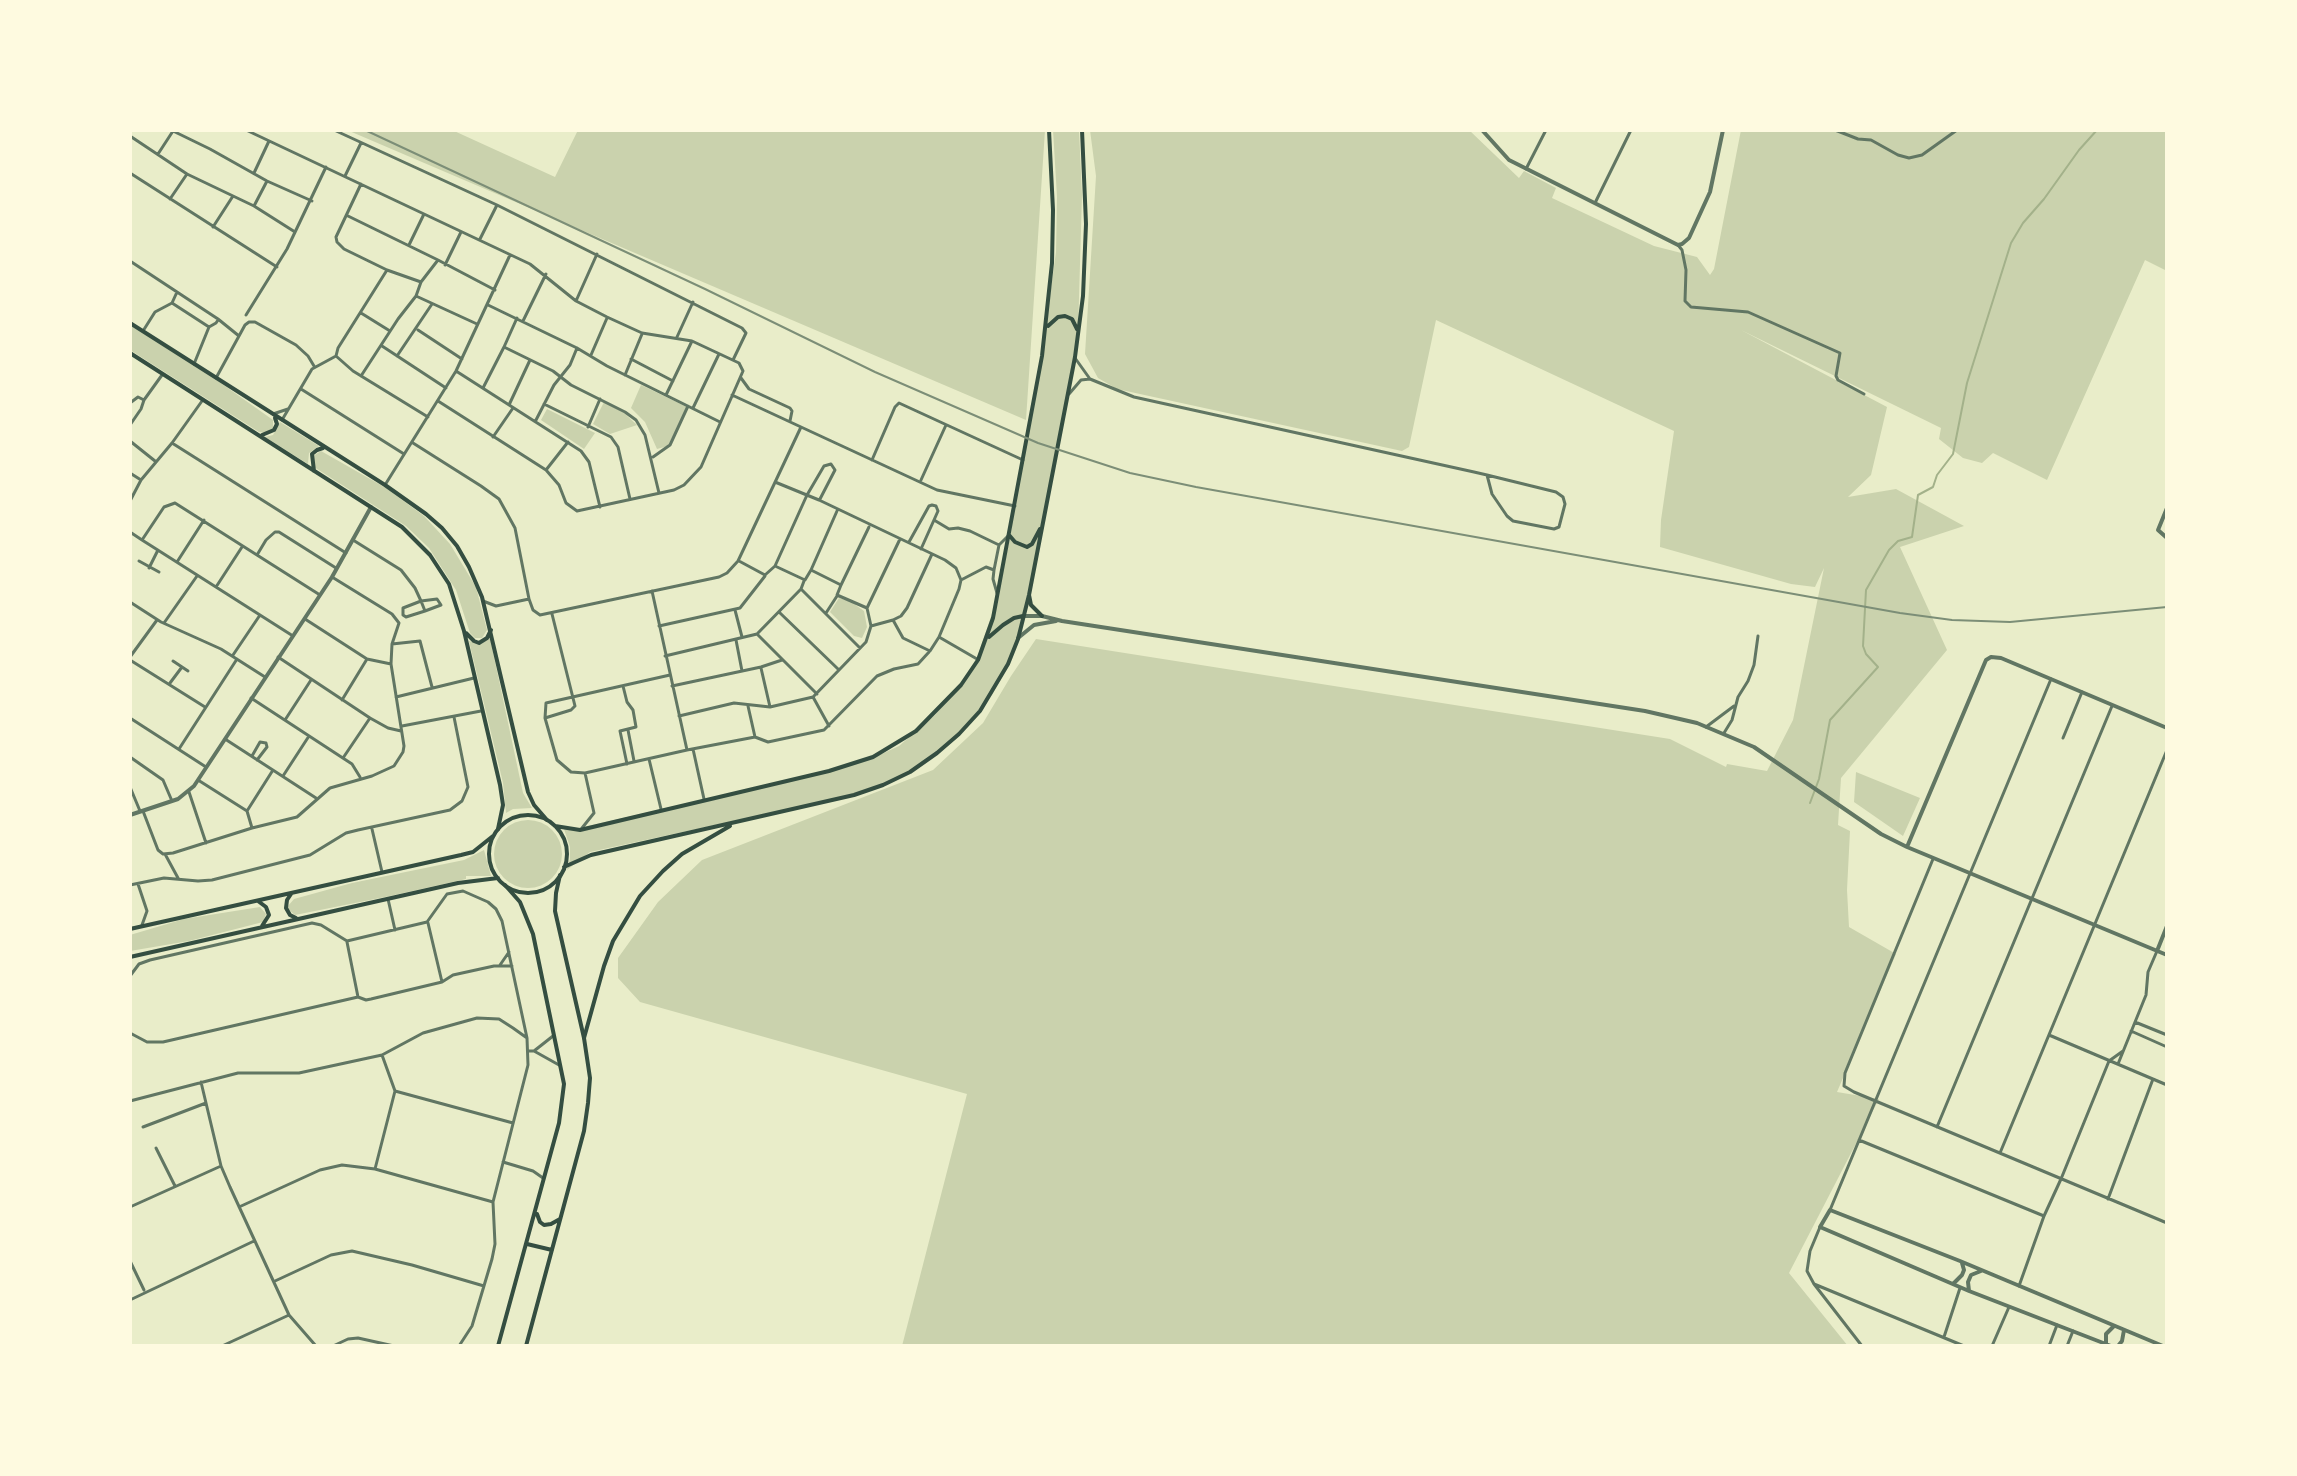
<!DOCTYPE html>
<style>
body{margin:0}
#map{position:relative;width:2297px;height:1476px;overflow:hidden;background:#e9edc9;font-family:Helvetica,sans-serif}
canvas{display:block}
.frame{position:absolute;inset:0;border:132px solid #fefae0;pointer-events:none}
</style>
<div id="map">
<canvas width="2297" height="1476"></canvas>
<div class="frame"></div>
</div>
<script>
const context = document.querySelector('canvas').getContext('2d');
context.lineJoin = 'round';
function fill(path, color) { context.fillStyle = color; context.fill(path, 'evenodd'); }
const toPath = rows => new Path2D(rows.map(r => 'M' + r).join(''));
function strokePath(path, color, width, dash) { context.strokeStyle = color; context.lineWidth = width; context.lineCap = dash ? 'butt' : 'round'; context.setLineDash(dash || []); context.stroke(path); }
fill(toPath([
 [347,130,452,130,555,177,578,130,1045,130,1026,420],
 [1053,130,1079,130,1082,195,1078,333,1029,595,1009,664,992,695,960,735,911,772,854,795,590,852,567,870,570,859,570,847,564,829,579,828,829,771,873,758,899,746,935,715,961,684,977,658,998,596,1011,533,1014,506,1044,339,1056,252,1057,197],
 [1090,130,1469,130,1519,178,1524,171,1556,188,1552,198,1654,246,1697,257,1710,275,1714,269,1741,130,2167,130,2167,271,2145,260,2047,480,1993,453,1982,463,1963,458,1939,439,1941,428,1741,330,1887,407,1871,475,1848,497,1896,489,1964,526,1900,547,1947,650,1841,778,1838,825,1850,831,1847,890,1849,927,1896,954,1837,1092,1879,1099,1789,1273,1848,1346,902,1346,967,1094,640,1002,618,978,618,958,658,902,702,860,933,770,983,723,1011,676,1036,639,1670,739,1726,767,1727,764,1767,771,1793,720,1824,568,1815,587,1791,584,1660,547,1661,520,1674,431,1436,320,1409,447,1402,451,1117,389,1098,378,1085,354,1096,176],
 [130,323,194,364,273,420,273,429,268,433,259,432,130,350],
 [641,385,687,407,668,446,657,449,645,422,631,408],
 [604,402,624,413,637,425,610,434,593,424],
 [547,409,595,433,584,449,541,420],
 [280,422,319,446,309,453,308,464,265,437,273,435],
 [321,451,386,488,424,516,450,544,476,587,487,630,482,638,475,638,470,633,456,590,429,548,406,526,314,467,313,456],
 [839,598,850,601,864,611,867,627,862,638,854,636,830,612],
 [490,638,523,793,532,808,513,809,506,813,503,783,469,641,481,644],
 [1856,772,1920,798,1903,836,1854,802],
 '494 854a34 34 0 1 1 68 0a34 34 0 1 1-68 0Z',
 [484,850,491,876,466,876,466,879,390,896,295,915,288,909,288,906,294,899,352,883,464,860],
 [260,907,266,914,263,922,189,941,130,951,130,935,184,919]
]), '#cad2ad');
strokePath(toPath([
 [1810,803,1819,779,1830,720,1878,667,1866,654,1863,646,1866,590,1889,550,1898,541,1912,537,1918,495,1933,487,1937,475,1953,454,1967,383,2011,243,2023,223,2044,199,2079,150,2097,130]
]), '#a3b18a', 2);
strokePath(toPath([
 [246,130,530,264,576,301,607,317,642,333,692,341,739,363,743,371,701,467,684,485,674,490,577,511,566,503,559,485,546,470,438,401],
 [334,130,497,205],
 [1835,130,1858,139,1871,140,1898,155,1909,158,1922,155,1957,130],
 [130,136,187,174,254,206,295,232],
 [158,154,173,131,210,149,267,181,312,201],
 [1526,169,1546,130],
 [130,173,277,267],
 [254,173,269,141],
 [345,176,361,143],
 [361,184,336,237,337,242,344,249,387,270,338,348,336,356,353,371,428,417],
 [170,199,187,174],
 [1595,203,1631,130],
 [254,206,267,181],
 [348,216,438,260],
 [213,227,233,196],
 [480,239,497,205,742,328,746,333,733,360],
 [409,245,424,214],
 [1678,245,1682,250,1686,270,1685,301,1691,307,1748,312,1840,353,1836,376,1838,380,1864,394],
 [130,261,218,319,239,336,245,325,249,322,255,322,296,345,308,356,314,366],
 [445,265,461,232],
 [387,270,421,282,416,296],
 [421,282,438,260,495,290],
 [177,292,172,303,209,327,216,323,218,320],
 [576,301,597,254],
 [488,305,577,348,607,366,720,422],
 [361,313,390,331],
 [246,315,287,249,326,167],
 [517,318,504,347,553,371,571,385,625,412,636,420,645,435,659,493],
 [523,321,546,274],
 [418,330,462,359],
 [143,331,155,312,172,303],
 [677,337,693,302],
 [382,346,446,388],
 [591,355,607,318],
 [397,356,432,304],
 [1075,358,1090,379,1134,397,1474,472,1487,475,1556,492,1563,497,1565,504,1559,527,1554,529,1513,521,1507,516,1492,494,1487,475],
 [631,359,673,381],
 [194,364,209,327],
 [456,371,581,451,589,462,600,507],
 [625,375,642,334],
 [361,376,398,319,416,296,477,324],
 [216,378,239,336],
 [741,378,749,389,790,408,792,411,790,421],
 [483,388,504,347],
 [301,389,404,454],
 [1069,394,1081,380,1090,379],
 [666,395,692,341],
 [732,395,801,427],
 [130,403,138,397,144,400],
 [544,404,611,437,618,447,630,499],
 [509,405,530,360],
 [693,408,719,354],
 [273,414,288,409],
 [282,420,312,369,336,356],
 [536,420,554,385,570,365,577,348],
 [130,425,141,409,144,400,162,375],
 [588,427,600,399],
 [493,437,513,408],
 [130,441,155,461],
 [172,443,346,553],
 [413,443,481,486,499,499,515,528,529,599,533,610,540,615,719,577,727,573,738,561,801,427,937,490,1015,506],
 [653,457,670,445,688,406],
 [872,460,895,407,899,403,1023,460],
 [546,470,568,442],
 [130,473,141,480,130,501],
 [141,480,172,443,202,401],
 [921,480,946,425],
 [775,482,819,500,945,560,956,568,961,580,959,589,939,637,930,651,903,638,893,620,871,626,867,608,900,539],
 [385,485,456,371,510,255],
 [130,532,142,540],
 [353,540,401,570,415,588,421,601,425,611,406,617,403,615,403,608,421,601,437,599,441,605,425,611],
 [909,542,929,506,932,505,936,506,938,511,934,520],
 [921,549,934,520,949,529,958,528,970,531,999,545],
 [257,555,266,540,275,532,279,532,336,568],
 [139,561,159,572],
 [739,561,765,575,775,566,805,580,811,570,841,585,837,595,867,608],
 [177,562,204,520],
 [775,566,807,495,824,466,831,464,835,470,820,499],
 [149,568,158,550],
 [811,570,837,511],
 [961,580,986,567,994,570],
 [841,585,869,527],
 [216,587,242,547],
 [801,589,860,648],
 [652,591,687,750,755,737,768,742,824,730,877,676,894,669,918,664,929,652],
 [997,593,993,579,994,570,999,545,1009,535],
 [483,601,496,606,529,599],
 [130,602,161,622,221,649,265,677],
 [735,610,742,637],
 [779,612,838,669],
 [826,613,837,596],
 [305,619,367,659,391,664],
 [893,620,901,616,907,608,932,554],
 [164,623,197,576],
 [659,626,740,608,765,576],
 [757,634,801,589,804,581],
 [293,636,142,540,164,507,175,503,320,595],
 [939,637,977,659],
 [736,640,742,671],
 [392,644,420,641,432,687],
 [233,655,260,615],
 [665,656,757,634,817,694],
 [130,657,157,620],
 [278,657,370,718,388,728,401,731],
 [130,660,205,707],
 [173,661,188,671],
 [761,668,770,707],
 [670,675,546,703,545,718,557,760,571,772,585,773,687,750],
 [170,683,182,667],
 [623,686,627,702,633,710,636,727,620,731,627,764],
 [672,686,761,667,782,660],
 [396,697,474,678],
 [251,698,352,764,360,777],
 [342,700,367,659],
 [748,706,755,737],
 [679,716,734,703,770,707,813,697],
 [130,718,206,767],
 [545,718,571,710,575,706,552,614],
 [285,720,311,680],
 [402,726,481,711],
 [829,726,813,697,866,642,871,626],
 [1706,727,1734,706],
 [628,730,634,761],
 [1724,733,1732,720,1738,697,1748,681,1754,665,1758,636],
 [2063,738,2082,692],
 [225,739,316,798],
 [179,749,237,659],
 [693,749,704,799],
 [252,756,260,742,266,743,267,747,257,760],
 [130,757,163,780,172,801],
 [343,758,370,718],
 [649,759,661,809],
 [283,776,309,736],
 [198,780,247,811,252,828],
 [130,787,140,811],
 [189,792,206,843],
 [143,811,158,850,163,854,173,853,252,828,297,817,330,788,372,776,394,766,403,752,404,746,391,664,392,644,399,623,392,614,332,577],
 [247,811,273,770],
 [582,828,594,813,585,773],
 [372,829,382,872],
 [165,854,178,878],
 [1933,859,1845,1073,1844,1086,1854,1092,2167,1223],
 [138,884,147,911,142,925],
 [130,885,164,878,198,881,212,880,310,855,346,833,358,830,450,810,462,801,468,787,454,717],
 [388,899,395,930],
 [428,923,442,982],
 [347,942,358,997],
 [500,965,509,952],
 [130,976,139,964,150,960,312,923,321,925,347,941,427,922,447,894,463,891,488,902,496,909,502,921,527,1038],
 [2135,1022,2167,1035],
 [2131,1031,2167,1047],
 [130,1033,147,1042,163,1042,358,997,366,1000,371,999,442,982,453,975,494,966,512,966],
 [2049,1035,2167,1085],
 [528,1051,534,1051,559,1065],
 [534,1051,553,1036],
 [382,1055,395,1091],
 [2118,1064,2146,995,2148,972,2157,951],
 [201,1082,221,1166,230,1187,289,1315,316,1346],
 [130,1101,238,1073,299,1073,382,1055,423,1033,477,1018,499,1019,513,1028,527,1038,528,1065,493,1202,495,1244,492,1259,472,1326,459,1346],
 [143,1127,206,1103],
 [1937,1127,2112,706],
 [1859,1140,2044,1216],
 [156,1148,175,1186],
 [2000,1153,2167,750],
 [503,1162,533,1171,543,1178],
 [375,1169,395,1091,513,1123],
 [2108,1199,2153,1079],
 [130,1207,221,1166],
 [239,1207,320,1170,342,1165,375,1169,493,1202],
 [1830,1210,2051,679],
 [1820,1227,1810,1251,1807,1271,1814,1284,1862,1346],
 [130,1261,144,1290],
 [275,1281,331,1255,352,1251,412,1265,484,1286],
 [1814,1284,1964,1346],
 [2019,1286,2044,1216,2061,1179,2109,1061,2123,1051],
 [130,1300,254,1241],
 [1944,1337,1960,1288],
 [222,1346,289,1315],
 [333,1346,348,1339,358,1338,394,1346],
 [1992,1346,2009,1307],
 [2049,1346,2057,1325],
 [2067,1346,2073,1331]
]), '#617663', 3);
strokePath(toPath([
 [1482,130,1509,160,1515,163,1678,245,1682,244,1689,238,1710,192,1723,130],
 [2167,508,2158,530,2167,538],
 [1023,616,1042,616,1062,621,1645,711,1697,723,1754,747,1881,834,1907,847,2167,955],
 [1018,638,1034,625,1056,621],
 [130,815,178,799,194,786,332,577,371,507],
 [1907,847,1986,660,1991,657,2001,658,2167,728],
 [2157,951,2167,926],
 [1953,1284,1962,1275,1964,1270,1962,1263],
 [1969,1291,1968,1282,1971,1275,1981,1271],
 [2106,1344,2106,1334,2114,1326],
 [2111,1346,1969,1291,1820,1227,1830,1210,1960,1261,2163,1346],
 [2118,1346,2122,1341,2124,1330]
]), '#617663', 4);
strokePath(toPath([
 [130,323,385,485,426,514,442,528,457,546,469,567,482,597,528,792,534,805,547,820],
 [130,353,402,527,430,555,449,584,464,631,500,785,503,805,498,829],
 [262,435,274,430,277,424,275,418],
 [314,471,312,454,317,450,323,448],
 [466,633,474,641,479,643,487,638,491,630],
 [537,1214,540,1222,544,1225,551,1224,560,1219],
 [527,1244,552,1250],
 [498,1346,559,1123,564,1084,533,934,520,902,505,885],
 [526,1346,584,1131,588,1103,590,1078,584,1038,555,911,556,893,560,875]
]), '#344e41', 4);
strokePath(toPath([
 [1048,326,1058,317,1065,316,1072,319,1077,329],
 [1009,535,1015,542,1027,547,1032,544,1040,529],
 [1029,595,1031,605,1042,616],
 [989,637,1003,625,1014,618,1023,616],
 '489 854a39 39 0 1 1 78 0a39 39 0 1 1-78 0Z',
 [555,826,580,830,829,771,873,757,916,731,961,685,978,660,993,618,1042,356,1052,263,1053,210,1049,130],
 [564,867,591,855,854,795,883,785,910,772,937,753,959,734,980,711,1008,664,1018,639,1029,595,1075,357,1083,296,1086,224,1082,130],
 [291,894,287,900,286,908,290,915,296,918],
 [258,901,266,907,269,915,262,926],
 [130,929,461,855,473,852,493,836],
 [130,957,458,883,498,878],
 [584,1038,604,966,613,941,640,896,663,871,682,854,730,826]
]), '#344e41', 4);
strokePath(toPath([
 [365,130,705,289,875,372,1038,443,1130,473,1196,487,1900,613,1952,620,2010,622,2167,607]
]), '#7c8e77', 2);
</script>
